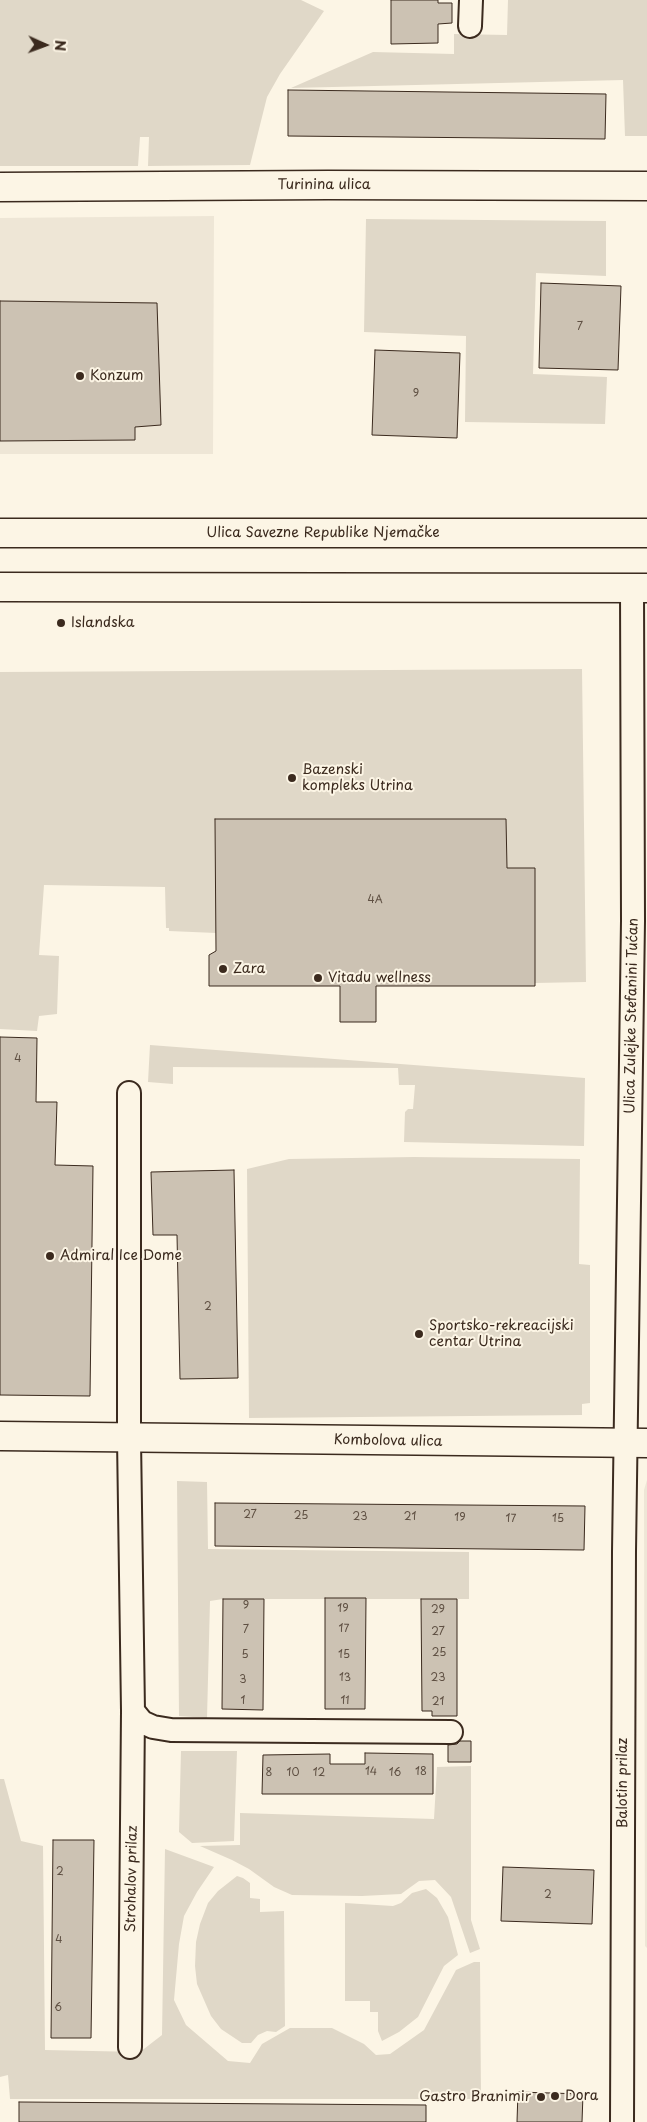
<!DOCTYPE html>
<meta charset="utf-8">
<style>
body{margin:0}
#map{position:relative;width:647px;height:2122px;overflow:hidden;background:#fcf5e5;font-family:"Playpen Sans",sans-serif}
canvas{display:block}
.north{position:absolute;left:20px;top:20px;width:50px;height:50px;-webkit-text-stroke:4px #fcf5e5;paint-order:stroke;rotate:92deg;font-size:14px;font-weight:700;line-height:20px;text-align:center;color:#3b2a1e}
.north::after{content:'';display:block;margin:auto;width:18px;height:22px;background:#3b2a1e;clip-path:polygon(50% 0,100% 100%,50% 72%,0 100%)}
</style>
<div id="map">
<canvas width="647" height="2122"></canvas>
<div class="north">N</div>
</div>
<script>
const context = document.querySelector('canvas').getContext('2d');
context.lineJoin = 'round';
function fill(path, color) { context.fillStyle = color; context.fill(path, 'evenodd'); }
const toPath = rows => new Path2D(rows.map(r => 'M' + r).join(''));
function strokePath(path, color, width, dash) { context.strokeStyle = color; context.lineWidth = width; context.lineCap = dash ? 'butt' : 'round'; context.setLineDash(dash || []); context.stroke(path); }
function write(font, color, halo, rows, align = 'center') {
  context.font = font + ' "Playpen Sans",sans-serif'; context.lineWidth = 4; context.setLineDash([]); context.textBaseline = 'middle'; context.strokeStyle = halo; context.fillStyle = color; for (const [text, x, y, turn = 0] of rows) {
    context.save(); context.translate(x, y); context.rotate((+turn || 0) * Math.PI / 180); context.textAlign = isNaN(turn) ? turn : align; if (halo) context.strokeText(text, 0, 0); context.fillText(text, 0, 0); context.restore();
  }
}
fill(toPath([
 [214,216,213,454,0,454,0,218],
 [647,1480,647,1948,645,1946,644,1490]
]), '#eee6d6');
fill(toPath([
 [0,0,301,0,324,11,280,74,267,97,250,165,148,166,149,137,140,137,138,166,0,166],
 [508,0,647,0,647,136,625,136,623,80,291,88,373,52,454,54,454,34,507,35],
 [366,219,606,221,606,276,536,273,533,374,607,377,605,424,465,422,466,336,364,332],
 [582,669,586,982,535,983,534,986,376,986,376,1022,340,1022,340,986,209,986,209,955,216,951,216,933,169,931,169,928,166,928,165,887,44,885,39,955,59,956,57,1014,39,1016,37,1031,0,1029,0,672],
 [150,1045,585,1078,584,1146,404,1142,405,1112,408,1109,413,1109,415,1085,399,1085,398,1068,173,1067,173,1084,148,1082],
 [414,1157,580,1159,579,1264,590,1265,590,1403,582,1404,582,1415,249,1418,247,1169,289,1159],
 [177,1481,207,1482,208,1549,469,1552,469,1599,223,1599,210,1601,207,1718,179,1716],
 [181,1751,237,1751,234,1841,192,1843,179,1832],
 [471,1766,471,1920,480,1949,470,1953,451,1897,435,1880,419,1881,401,1894,362,1896,292,1895,274,1887,249,1869,232,1860,200,1846,240,1845,240,1813,434,1819,437,1767],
 [0,1779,4,1779,21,1841,43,1846,45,2050,140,2052,162,2035,165,1849,214,1867,197,1892,184,1916,179,1944,174,2000,186,2025,228,2061,250,2063,262,2044,290,2028,332,2028,364,2044,376,2055,390,2054,424,2030,456,1970,474,1962,480,1962,481,2099,10,2099,8,2075,0,2077],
 [237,1876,243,1878,250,1883,250,1898,260,1899,260,1912,284,1911,285,2026,276,2032,267,2031,258,2035,251,2043,242,2043,221,2029,211,2016,197,1984,195,1966,196,1942,200,1924,208,1903,218,1891],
 [426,1889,437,1898,448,1917,458,1955,444,1966,418,2017,399,2032,382,2041,378,2031,378,2012,370,2012,370,2001,345,2001,345,1903,393,1906,401,1903,412,1893]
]), '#e0d8c8');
const building = toPath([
 [391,0,438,0,438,3,452,3,452,23,438,24,438,43,391,44,391,0],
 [288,90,606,94,605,139,288,136,288,90],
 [541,283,621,286,618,370,539,368,541,283],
 [0,301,157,303,161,425,135,427,135,440,0,441,0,301],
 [375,350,460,353,457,438,372,435,375,350],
 [215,819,506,819,507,868,535,868,535,986,376,986,376,1022,340,1022,340,986,209,986,209,955,216,951,215,819],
 [0,1037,37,1038,36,1102,57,1102,55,1165,93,1166,90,1396,0,1395,0,1037],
 [234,1170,238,1378,180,1379,177,1235,153,1235,151,1172,234,1170],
 [215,1503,585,1506,584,1550,215,1546,215,1503],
 [325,1598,366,1598,365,1709,325,1709,325,1598],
 [223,1599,264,1599,263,1710,222,1709,223,1599],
 [421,1599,457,1599,457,1716,432,1716,432,1711,422,1711,421,1599],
 [460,1741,471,1741,471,1762,448,1762,448,1745,457,1744,460,1741],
 [365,1753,433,1754,433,1794,262,1794,263,1755,330,1754,330,1764,365,1764,365,1753],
 [53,1840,94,1840,91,2038,51,2038,53,1840],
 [503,1867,594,1870,592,1924,501,1921,503,1867],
 [518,2092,583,2094,582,2122,517,2122,518,2092],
 [19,2102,426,2105,426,2122,19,2122,19,2102]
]);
fill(building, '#ccc2b3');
strokePath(building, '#3b2a1e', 1);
const minor = toPath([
 [470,26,471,0],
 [129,1093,129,1439,133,1711,130,2047],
 [133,1711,142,1722,153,1727,171,1730,451,1732],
 [622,2122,624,1551,633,921,632,588]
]);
const tertiary = toPath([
 [0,187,328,185,647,186],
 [0,1436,647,1443]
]);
const secondary = toPath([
 [0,533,647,533],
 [0,587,647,588]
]);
strokePath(minor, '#3b2a1e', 26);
strokePath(tertiary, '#3b2a1e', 31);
strokePath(secondary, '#3b2a1e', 31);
strokePath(minor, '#fcf5e5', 22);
strokePath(tertiary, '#fcf5e5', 28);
strokePath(secondary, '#fcf5e5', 28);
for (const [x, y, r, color] of [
 [80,376,5,"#3b2a1e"],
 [61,623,5,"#3b2a1e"],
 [292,778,5,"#3b2a1e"],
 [223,969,5,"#3b2a1e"],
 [318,978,5,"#3b2a1e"],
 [50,1256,5,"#3b2a1e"],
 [419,1334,5,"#3b2a1e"],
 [555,2096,5,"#3b2a1e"],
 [541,2097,5,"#3b2a1e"]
]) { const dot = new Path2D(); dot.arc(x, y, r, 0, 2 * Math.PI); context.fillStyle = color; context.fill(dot); strokePath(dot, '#fcf5e5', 2); }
write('11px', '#5f5043', null, [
 ["7",580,327],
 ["9",416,394],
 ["4A",375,900],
 ["4",18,1059],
 ["2",208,1307],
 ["27",250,1515],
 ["25",301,1516],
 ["23",360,1517],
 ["21",410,1517],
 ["19",460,1518],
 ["17",511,1519],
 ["15",558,1519],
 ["9",246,1606],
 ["19",343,1609],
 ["29",438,1610],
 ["17",344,1629],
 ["7",246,1630],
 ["27",438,1632],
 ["25",439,1653],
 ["5",245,1655],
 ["15",344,1655],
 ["13",345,1678],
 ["23",438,1678],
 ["3",243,1680],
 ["1",243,1701],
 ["11",345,1701],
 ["21",438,1702],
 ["14",371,1772],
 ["18",421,1772],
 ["8",269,1773],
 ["10",293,1773],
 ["12",319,1773],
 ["16",395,1773],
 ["2",60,1872],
 ["2",548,1895],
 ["4",59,1940],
 ["6",58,2008]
]);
write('14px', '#3b2a1e', '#fcf5e5', [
 ["Turinina ulica",324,185],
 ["Ulica Savezne Republike Njemačke",323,533],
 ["Ulica Zulejke Stefanini Tućan",632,1016,-89],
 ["Kombolova ulica",388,1441,1],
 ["Balotin prilaz",623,1783,-90],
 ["Strohalov prilaz",132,1879,-89]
]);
write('14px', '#3b2a1e', '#fcf5e5', [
 ["Konzum",90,376],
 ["Islandska",71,623],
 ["Bazenski",302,770],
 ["kompleks Utrina",302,786],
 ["Zara",233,969],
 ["Vitadu wellness",328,978],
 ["Admiral Ice Dome",60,1256],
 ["Sportsko-rekreacijski",429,1326],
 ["centar Utrina",429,1342],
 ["Dora",565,2096],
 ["Gastro Branimir",531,2097,"right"]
], 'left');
</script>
